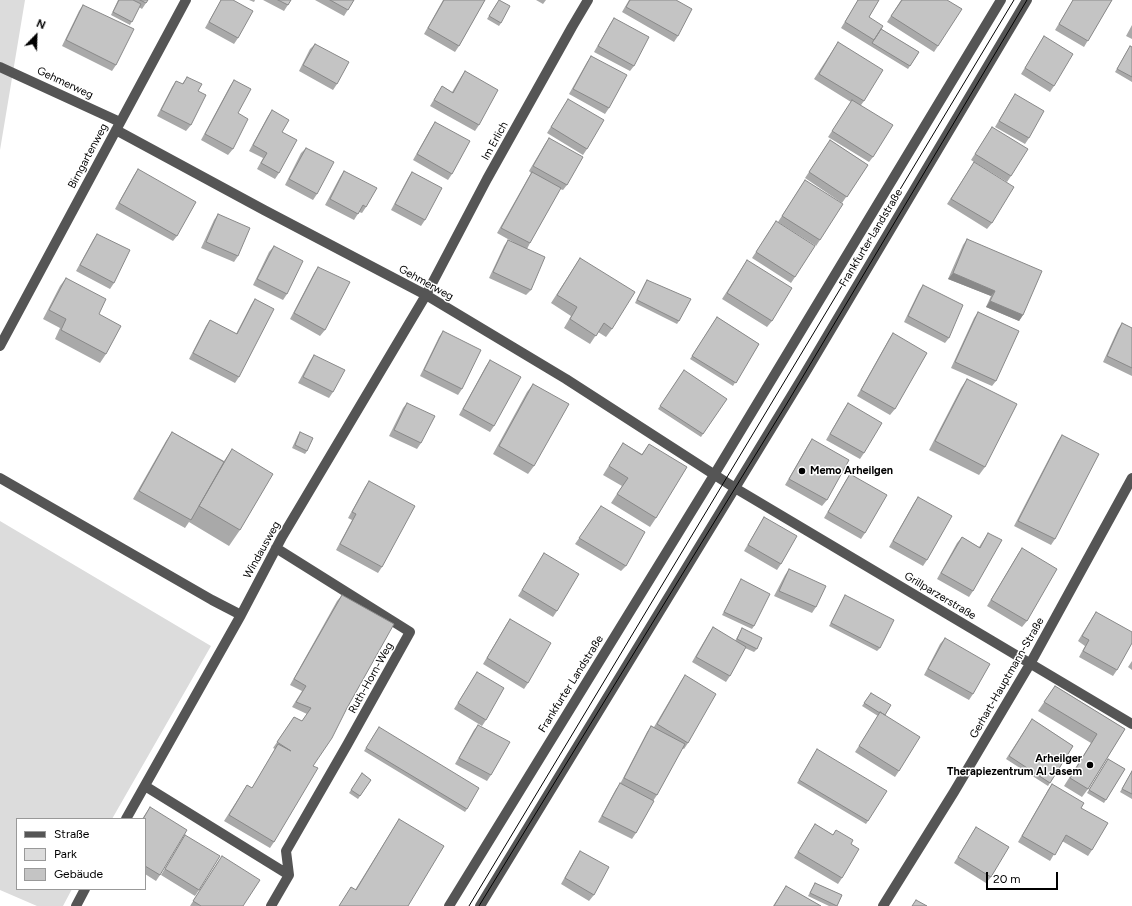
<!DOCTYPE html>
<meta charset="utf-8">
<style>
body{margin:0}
#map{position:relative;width:1132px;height:906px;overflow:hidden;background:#fff;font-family:Figtree,sans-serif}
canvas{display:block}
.legend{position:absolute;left:16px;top:818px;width:130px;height:72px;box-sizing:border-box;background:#fff;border:1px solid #999;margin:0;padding:5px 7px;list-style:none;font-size:12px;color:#000}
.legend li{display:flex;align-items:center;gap:8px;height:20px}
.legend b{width:20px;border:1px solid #999}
.north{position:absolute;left:16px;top:16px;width:40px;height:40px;-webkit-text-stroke:3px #fff;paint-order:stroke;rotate:23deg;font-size:11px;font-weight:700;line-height:16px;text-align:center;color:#000}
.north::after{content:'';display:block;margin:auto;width:14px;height:18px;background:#000;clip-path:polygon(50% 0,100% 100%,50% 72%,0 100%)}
.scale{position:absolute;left:986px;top:872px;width:72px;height:18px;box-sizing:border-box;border:2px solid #000;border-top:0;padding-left:5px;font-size:12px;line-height:14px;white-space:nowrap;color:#000;-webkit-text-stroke:3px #fff;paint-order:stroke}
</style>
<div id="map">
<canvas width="1132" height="906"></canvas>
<ul class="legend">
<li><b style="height:5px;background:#555"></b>Straße</li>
<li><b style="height:11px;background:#dcdcdc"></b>Park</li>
<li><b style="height:11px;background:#c4c4c4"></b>Gebäude</li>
</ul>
<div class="north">N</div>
<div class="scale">20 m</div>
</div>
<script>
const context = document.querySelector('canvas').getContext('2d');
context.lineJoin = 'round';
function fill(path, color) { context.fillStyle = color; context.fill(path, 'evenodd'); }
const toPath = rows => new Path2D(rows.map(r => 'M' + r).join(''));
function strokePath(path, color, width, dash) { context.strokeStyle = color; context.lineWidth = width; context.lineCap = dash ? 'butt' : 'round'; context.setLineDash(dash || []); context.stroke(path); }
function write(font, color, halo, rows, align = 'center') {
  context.font = font + ' Figtree,sans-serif'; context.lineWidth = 3; context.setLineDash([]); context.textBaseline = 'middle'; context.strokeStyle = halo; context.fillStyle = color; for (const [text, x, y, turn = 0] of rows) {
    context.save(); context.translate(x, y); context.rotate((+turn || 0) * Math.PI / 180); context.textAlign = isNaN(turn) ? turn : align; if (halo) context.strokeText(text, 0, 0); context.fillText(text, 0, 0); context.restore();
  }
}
fill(toPath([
 [0,0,25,0,0,150],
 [0,521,211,646,112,819,17,819,17,889,72,889,63,906,37,906,0,890]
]), '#dcdcdc');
strokePath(toPath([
 [0,67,120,122],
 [116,130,264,210,426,295,566,379,735,488,1132,724],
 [0,346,186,0],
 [0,478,212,600,241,615],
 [145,786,289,875],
 [126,819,241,615,282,537,426,295,487,179,572,27,588,0],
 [76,906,85,889],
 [271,906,289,875,286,851,347,745,410,632,276,548],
 [449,906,714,475,1001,0],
 [480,906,804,375,1027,0],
 [883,906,954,792,1030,664,1132,478]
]), '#555', 10);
strokePath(toPath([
 [469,906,1014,0],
 [479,906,786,405,1027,0]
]), '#000', 1);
fill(toPath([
 [118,0,148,0,142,9,139,7,130,25,111,15],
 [221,0,233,0,238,38,234,44,205,28],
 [249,0,255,0,254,2],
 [263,0,291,0,284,11],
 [315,0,354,0,344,16],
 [443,0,485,0,459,46,455,52,424,34],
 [536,0,546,0,543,4],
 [629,0,676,0,678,36,674,42,622,12],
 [858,0,879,0,869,17,881,29,919,52,908,69,841,28],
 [901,0,947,0,938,46,934,52,887,22],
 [1073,0,1112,0,1084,47,1055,30],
 [497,3,501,23,499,26,487,19],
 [83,5,116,65,112,71,62,46,79,11],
 [614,18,634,66,630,71,594,52,610,24],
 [1132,25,1132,39,1126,36],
 [1044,36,1054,86,1050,92,1021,74],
 [838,42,864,101,861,105,873,157,869,162,828,137,851,102,814,79],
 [315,44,337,84,333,90,299,71,310,49],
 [1130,46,1132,47,1132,82,1115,72],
 [591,56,609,108,605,114,569,94,587,62],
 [465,71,479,125,475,131,430,106,442,86,452,92,461,77],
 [187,77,198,91,191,125,186,131,157,116,172,87,176,81,182,84],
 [234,80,238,113,233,149,228,155,201,140,230,86],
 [1015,94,1029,138,1025,144,995,127,1011,100],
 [568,99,587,149,583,155,547,133],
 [272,110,279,173,275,179,257,169,263,158,249,151,268,116],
 [435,122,452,174,448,180,413,160,431,128],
 [992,127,1011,176,1007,182,971,160],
 [549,138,567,185,563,190,560,189,530,243,527,249,531,290,526,295,489,278,504,246,508,240,515,243,497,233,528,178,531,173,529,171,545,144],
 [830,140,868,165,842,203,805,178],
 [306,148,317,194,313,200,285,185,301,153],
 [974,162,992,223,987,229,947,204],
 [138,169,177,236,173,241,115,209,134,175],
 [344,171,366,207,362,213,359,212,354,220,325,205,340,177],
 [412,172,425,220,421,226,391,210,408,178],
 [805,180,820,240,816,246,778,222],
 [218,214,238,256,234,262,201,248,214,220],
 [776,221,795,277,791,283,752,258],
 [97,234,114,283,110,289,76,271,93,240],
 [967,239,1023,315,1019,321,986,307,991,296,948,279,963,245],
 [274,246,287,294,283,300,253,285,269,252],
 [580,258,612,329,606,337,598,332,590,344,564,328,571,316,551,303],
 [747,260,772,321,767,327,722,299],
 [318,267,325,330,320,336,290,319,314,273],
 [66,278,106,354,100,363,55,339,60,328,43,319,60,286],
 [647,280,679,321,677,324,635,303,645,283],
 [923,285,949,338,945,343,904,322,919,291],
 [255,299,239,377,235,383,189,359,206,326,210,320,236,334,251,305],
 [978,312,996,381,992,386,951,368,974,318],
 [717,317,759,344,733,386,690,359],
 [1122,323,1132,328,1132,376,1103,362,1118,329],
 [443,331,462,389,458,395,420,376,439,337],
 [893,333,895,409,890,415,857,396,889,339],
 [314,355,333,392,329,398,298,383,310,361],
 [490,360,494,426,490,432,459,415,486,366],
 [684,370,703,434,701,437,658,409],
 [967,379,985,467,979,475,929,450,961,388],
 [533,384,534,466,528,474,493,454,527,392],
 [407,403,421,443,417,449,389,436,403,408],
 [848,403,864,453,860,459,826,440,844,409],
 [172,432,224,461,232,449,240,530,229,546,189,522,185,528,133,499,166,441],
 [300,432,307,451,305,454,292,448,298,435],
 [1062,435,1055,539,1051,545,1014,526,1058,441],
 [812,439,827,500,822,506,785,485,808,445],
 [623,443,642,454,649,444,656,518,650,527,611,503,622,486,603,475],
 [850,474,865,533,861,539,824,518,846,480],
 [369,481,382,567,378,573,336,550,352,520,348,518,365,487],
 [918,497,927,560,923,566,889,547,914,503],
 [601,506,626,566,621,571,575,544],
 [764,517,781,564,777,570,744,551],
 [988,533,973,591,969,597,937,579,957,543,962,537,979,547],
 [1022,548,1027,621,1022,627,987,606,1018,554],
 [544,553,557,611,553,617,518,596],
 [789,569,816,607,812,613,774,596,785,575],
 [741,579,754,626,752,629,722,615],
 [342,595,313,766,274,842,270,848,224,821,247,785,252,788,275,749,273,748,294,717,302,721,307,714,292,707,302,691,290,685,337,601],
 [845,595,880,648,877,651,829,626],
 [1096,612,1117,670,1113,676,1079,657,1085,646,1078,641,1092,618],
 [510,619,528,683,524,689,483,664,506,625],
 [713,627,735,641,742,628,757,649,754,652,745,648,730,676,726,682,692,662,709,633],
 [945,638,973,694,969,700,924,675,940,644],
 [1132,661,1132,670,1128,667],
 [477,672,486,720,482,726,454,709],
 [685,675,688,743,684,749,682,748,657,795,653,801,636,833,632,839,598,822,616,789,620,784,647,732,651,726,654,727,681,681],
 [1055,686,1125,729,1088,789,1082,797,1064,786,1091,743,1038,711],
 [871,693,885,715,899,771,895,777,855,752,878,716,862,706],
 [1032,719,1073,746,1048,786,1006,759],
 [478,725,491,775,487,781,455,764,474,730],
 [377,730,467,809,465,812,364,751],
 [815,752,868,821,866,824,797,783],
 [1108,759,1125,769,1104,803,1087,793],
 [1132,771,1132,799,1120,792],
 [362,773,371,780,358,799,349,793],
 [1052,784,1081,808,1092,850,1088,856,1062,841,1050,861,1018,842,1048,790],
 [150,807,160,875,156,881,145,874,145,819,142,819],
 [399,819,408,906,339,906,351,887,355,890],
 [815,824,833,835,836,830,842,878,838,884,794,858],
 [976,827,991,877,986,883,954,863],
 [185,835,199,890,195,896,161,875],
 [580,851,594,895,589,901,561,884,576,857],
 [218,862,243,906,190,906],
 [815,883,842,895,837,906,829,906,808,896],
 [786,886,821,906,773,906]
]), '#a9a9a9');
fill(toPath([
 [953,273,995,291,991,296,948,279],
 [990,301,1023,315,1019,321,986,307]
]), '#898989');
const building = toPath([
 [119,0,133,0,141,4,132,22,113,12,119,0],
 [140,0,148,0,146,3,140,0],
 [221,0,233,0,253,11,238,38,209,22,221,0],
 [278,0,291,0,288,5,278,0],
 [330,0,354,0,348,10,330,0],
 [444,0,485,0,459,46,428,28,444,0],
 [499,0,510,6,501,23,489,16,499,0],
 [630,0,676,0,692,9,678,36,626,7,630,0],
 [858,0,879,0,869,17,883,26,874,40,845,22,858,0],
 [902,0,947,0,962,9,938,46,891,16,902,0],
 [1073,0,1112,0,1088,41,1059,24,1073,0],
 [83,5,134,29,116,65,66,40,83,5],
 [614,18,649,37,634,66,598,46,614,18],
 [881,29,919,52,910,66,872,43,881,29],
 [1044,36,1073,54,1054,86,1025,68,1044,36],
 [838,42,883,70,864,101,819,74,838,42],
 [315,44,349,62,337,84,303,65,315,44],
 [1130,46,1132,47,1132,77,1117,69,1130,46],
 [591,56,627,75,609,108,573,89,591,56],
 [465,71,498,90,479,125,434,100,442,86,453,93,465,71],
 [187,77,202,84,198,91,206,95,191,125,161,110,176,81,183,84,187,77],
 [234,80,251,89,238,113,248,119,233,149,205,134,234,80],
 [1015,94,1044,111,1029,138,999,121,1015,94],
 [568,99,604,120,587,149,551,127,568,99],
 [852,100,893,125,873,157,832,131,852,100],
 [272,110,289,120,282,132,297,140,279,173,261,163,267,153,253,145,272,110],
 [435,122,470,141,452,174,417,154,435,122],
 [992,127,1028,149,1011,176,975,154,992,127],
 [549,138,583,157,567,185,533,166,549,138],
 [830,140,868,165,847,197,809,172,830,140],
 [306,148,334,162,317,194,289,179,306,148],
 [974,162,1014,187,992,223,951,199,974,162],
 [138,169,196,202,177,236,119,203,138,169],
 [344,171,377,188,366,207,363,205,358,214,330,199,344,171],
 [412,172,442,188,425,220,395,204,412,172],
 [532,172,561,188,530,243,501,228,532,172],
 [805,180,843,204,820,240,782,216,805,180],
 [218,214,250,228,238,256,206,242,218,214],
 [776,221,815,246,795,277,756,252,776,221],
 [97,234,130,250,114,283,80,265,97,234],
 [967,239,1042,271,1023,315,990,301,995,291,953,273,967,239],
 [508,240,545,257,531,290,493,272,508,240],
 [274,246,303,261,287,294,257,279,274,246],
 [580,258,635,292,612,329,604,323,596,336,570,319,577,307,557,295,580,258],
 [747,260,792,288,772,321,727,293,747,260],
 [318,267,350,282,325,330,294,313,318,267],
 [66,278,106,299,99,314,121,326,106,354,61,330,66,319,49,310,66,278],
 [647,280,691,299,679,321,637,300,647,280],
 [923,285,963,305,949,338,908,316,923,285],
 [255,299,274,309,239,377,193,353,210,320,237,334,255,299],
 [978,312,1019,331,996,381,955,362,978,312],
 [717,317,759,344,736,383,692,356,717,317],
 [1122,323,1132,328,1132,368,1107,356,1122,323],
 [443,331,481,350,462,389,424,370,443,331],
 [893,333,927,353,895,409,861,390,893,333],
 [314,355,345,370,333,392,303,377,314,355],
 [490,360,521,377,494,426,463,409,490,360],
 [684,370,727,399,703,434,660,406,684,370],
 [967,379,1017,404,985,467,935,441,967,379],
 [533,384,569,404,534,466,499,446,533,384],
 [407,403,435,416,421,443,394,430,407,403],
 [848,403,882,423,864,453,830,434,848,403],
 [172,432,224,462,191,520,139,491,172,432],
 [300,432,313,438,307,451,295,445,300,432],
 [1062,435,1099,454,1055,539,1018,521,1062,435],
 [812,439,849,460,827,500,789,479,812,439],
 [623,443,642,455,649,444,687,467,656,518,617,494,628,478,609,466,623,443],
 [232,449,273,474,240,530,199,506,232,449],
 [850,474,887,495,865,533,828,512,850,474],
 [369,481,415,506,382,567,340,544,356,514,352,512,369,481],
 [918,497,952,516,927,560,893,541,918,497],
 [601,506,645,532,626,566,579,538,601,506],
 [764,517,797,536,781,564,748,545,764,517],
 [988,533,1002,540,973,591,941,573,962,537,980,548,988,533],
 [1022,548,1057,569,1027,621,991,600,1022,548],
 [544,553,579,574,557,611,522,590,544,553],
 [789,569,826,586,816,607,779,591,789,569],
 [741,579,770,594,754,626,724,612,741,579],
 [342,595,394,624,347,708,332,738,313,766,318,768,274,842,229,815,247,785,252,788,278,744,291,751,277,742,294,717,302,721,311,708,296,702,306,686,294,679,342,595],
 [845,595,894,620,880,648,831,623,845,595],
 [1096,612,1132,632,1132,643,1117,670,1083,651,1089,640,1082,636,1096,612],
 [510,619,551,643,528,683,487,658,510,619],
 [713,627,746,647,730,676,696,657,713,627],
 [742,628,762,638,757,649,737,639,742,628],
 [945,638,990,664,973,694,928,669,945,638],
 [477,672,504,688,486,720,458,703,477,672],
 [685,675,716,694,688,743,657,724,685,675],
 [1055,686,1125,729,1088,789,1070,778,1097,734,1044,702,1055,686],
 [871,693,891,705,885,715,880,712,880,713,864,703,871,693],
 [880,712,920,737,899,771,859,746,880,712],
 [1032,719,1073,746,1050,783,1009,756,1032,719],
 [478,725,510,742,491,775,459,758,478,725],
 [651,726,685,744,657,795,624,778,651,726],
 [379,727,479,788,467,809,366,748,379,727],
 [817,749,887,791,868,821,799,780,817,749],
 [1108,759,1125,769,1106,800,1089,790,1108,759],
 [1132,771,1132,794,1122,789,1132,771],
 [362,773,371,780,360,796,351,790,362,773],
 [620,783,654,801,636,833,602,816,620,783],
 [1052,784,1084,803,1081,808,1108,823,1092,850,1066,835,1055,855,1022,836,1052,784],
 [150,807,187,830,160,875,145,866,145,819,143,819,150,807],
 [399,819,444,846,408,906,339,906,351,887,356,890,399,819],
 [815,824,833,835,836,830,853,840,851,844,859,849,842,878,798,852,815,824],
 [976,827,1009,847,991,877,958,857,976,827],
 [185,835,220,856,199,890,165,869,185,835],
 [580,851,609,867,594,895,565,878,580,851],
 [222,856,260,880,243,906,201,906,193,901,222,856],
 [815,883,842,895,837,906,810,893,815,883],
 [786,886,821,906,774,906,786,886],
 [916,900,927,906,912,906,916,900]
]);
fill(building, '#c4c4c4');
strokePath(building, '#898989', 1);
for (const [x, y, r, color] of [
 [802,471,4,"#000"],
 [1090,765,4,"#000"]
]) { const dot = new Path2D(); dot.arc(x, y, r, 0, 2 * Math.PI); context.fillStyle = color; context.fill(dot); strokePath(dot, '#fff', 1.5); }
write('11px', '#000', '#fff', [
 ["Gehmerweg",65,83,25],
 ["Im Erlich",495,141,-61],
 ["Birngartenweg",88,156,-62],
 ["Frankfurter Landstraße",871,238,-59],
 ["Gehmerweg",426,283,29],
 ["Windausweg",262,550,-61],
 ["Grillparzerstraße",940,596,31],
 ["Ruth-Horn-Weg",371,678,-61],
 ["Gerhart-Hauptmann-Straße",1007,678,-60],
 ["Frankfurter Landstraße",571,684,-58]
]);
write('bold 11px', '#000', '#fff', [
 ["Memo Arheilgen",810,471],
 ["Arheilger",1082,759,"right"],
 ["Therapiezentrum Al Jasem",1082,772,"right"]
], 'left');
</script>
